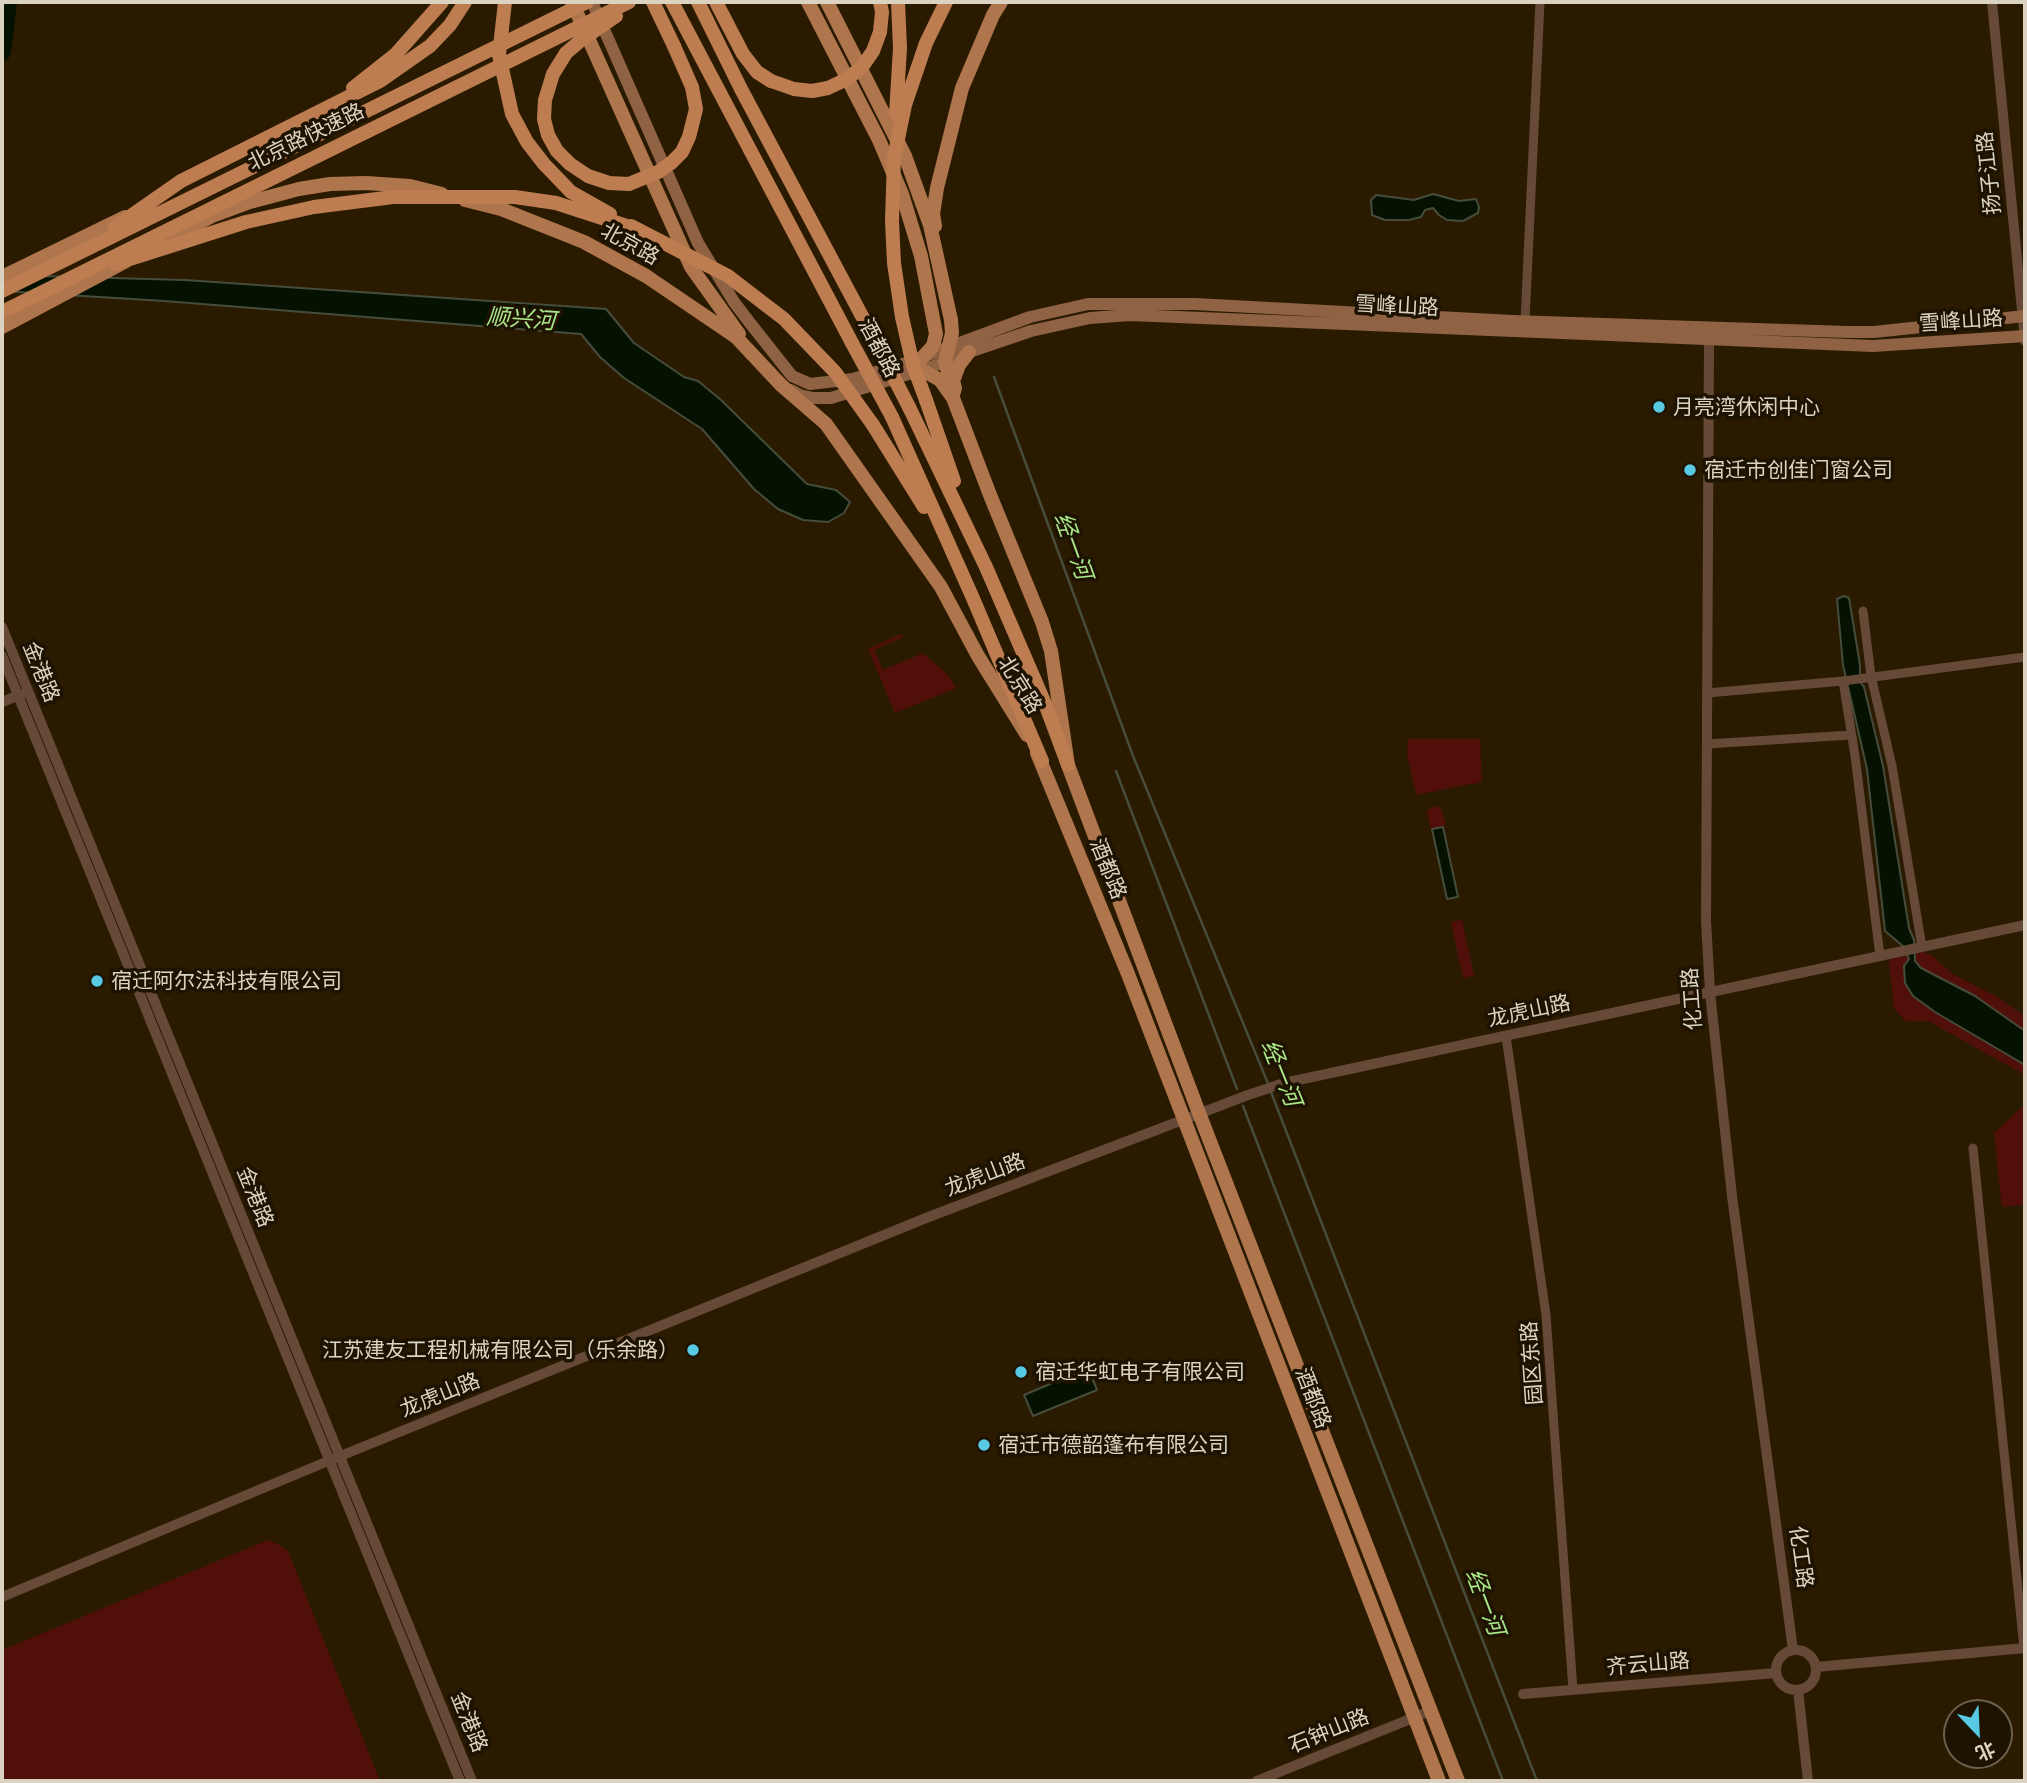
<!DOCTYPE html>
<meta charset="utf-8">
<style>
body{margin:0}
#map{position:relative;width:2027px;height:1783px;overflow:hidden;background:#2a1b00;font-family:Lato,"Noto Sans SC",sans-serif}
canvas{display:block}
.frame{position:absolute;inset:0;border:4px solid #dbd2c1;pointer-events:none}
.north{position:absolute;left:1943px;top:1699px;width:70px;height:70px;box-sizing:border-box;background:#1e1300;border:2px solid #6a5f4d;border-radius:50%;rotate:157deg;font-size:19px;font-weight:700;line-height:28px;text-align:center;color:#dbd2c1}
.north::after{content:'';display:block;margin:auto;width:24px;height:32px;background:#57c9e2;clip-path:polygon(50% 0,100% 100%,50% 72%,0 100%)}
</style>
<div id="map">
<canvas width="2027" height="1783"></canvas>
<div class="frame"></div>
<div class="north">北</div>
</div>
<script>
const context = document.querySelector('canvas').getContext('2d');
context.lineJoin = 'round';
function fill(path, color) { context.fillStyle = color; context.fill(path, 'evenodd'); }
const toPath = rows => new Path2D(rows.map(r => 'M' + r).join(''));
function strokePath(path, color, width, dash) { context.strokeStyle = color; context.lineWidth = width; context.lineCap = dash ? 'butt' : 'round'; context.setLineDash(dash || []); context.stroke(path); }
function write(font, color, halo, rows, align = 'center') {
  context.font = font + ' Lato,"Noto Sans SC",sans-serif'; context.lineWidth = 7; context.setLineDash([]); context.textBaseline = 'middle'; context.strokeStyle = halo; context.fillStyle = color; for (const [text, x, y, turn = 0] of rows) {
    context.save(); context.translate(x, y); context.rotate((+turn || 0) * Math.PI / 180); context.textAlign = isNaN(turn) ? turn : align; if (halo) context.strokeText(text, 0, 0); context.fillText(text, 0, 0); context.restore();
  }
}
fill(toPath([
 [901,634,903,637,874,650,883,670,923,653,949,676,956,688,895,713,868,649],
 [1408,739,1480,739,1482,782,1416,795,1407,755],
 [1440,806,1446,824,1441,829,1435,830,1430,827,1427,811,1432,807],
 [1462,920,1474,976,1463,978,1451,922],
 [1923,952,1933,956,1951,973,1997,997,2025,1016,2025,1075,1928,1021,1905,1021,1894,1008,1889,959],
 [2022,1107,2025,1107,2025,1204,2002,1207,1994,1133],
 [268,1540,278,1544,288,1551,380,1781,2,1781,2,1650]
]), '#510f0a');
const water = toPath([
 [1433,194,1459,201,1476,199,1479,207,1478,213,1463,221,1447,220,1439,215,1433,208,1425,210,1421,217,1409,220,1385,220,1372,215,1371,200,1376,195,1414,200,1433,194],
 [2,275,185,280,606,309,634,343,684,377,698,381,721,400,807,484,836,490,850,502,844,513,828,522,803,520,778,509,754,489,702,429,624,378,600,357,581,334,164,301,2,291,2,275],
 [1844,596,1849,598,1860,665,1860,682,1864,687,1883,766,1909,928,1914,940,1915,961,1921,968,1975,996,2025,1031,2025,1065,1935,1012,1913,996,1905,983,1904,966,1909,959,1904,947,1885,931,1867,769,1843,665,1837,599,1844,596],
 [1443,827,1458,897,1447,899,1432,829,1443,827],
 [1088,1368,1097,1390,1033,1416,1024,1395,1088,1368]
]);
fill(water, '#061201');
strokePath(water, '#464c3b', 2);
strokePath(toPath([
 [994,377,1133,756,1269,1086],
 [1116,771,1237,1089],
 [1271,1092,1537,1781],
 [1243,1106,1503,1781]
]), '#464c3b', 2.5);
strokePath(toPath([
 [2,52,8,2]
]), '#061201', 18);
strokePath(toPath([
 [1525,321,1540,2],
 [1863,611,1871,676,1892,766,1922,947],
 [1843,681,1855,756,1880,956],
 [1707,693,1843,681,2025,657],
 [1707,744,1851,735],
 [1506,1036,1546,1315,1573,1690],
 [1973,1148,2024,1648]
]), '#664a37', 9);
strokePath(toPath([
 [1992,2,2025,341],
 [1709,340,1706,920,1710,992,1732,1196,1793,1650],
 [2,627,472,1781],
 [2,656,460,1781],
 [2,702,22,694],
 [2,1597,333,1459,926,1218,1248,1095,1284,1083,2025,925],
 '1776 1670a20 20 0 1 1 40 0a20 20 0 1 1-40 0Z',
 [1816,1667,2025,1648],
 [1798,1690,1808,1781],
 [1523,1694,1776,1673],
 [1257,1781,1430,1711]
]), '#664a37', 10);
strokePath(toPath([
 [592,2,698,243,734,302,750,323,792,376,810,384,853,379,906,363,1030,317,1088,304,1195,304,1512,321,1847,332,1874,332,2025,316],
 [791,390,800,395,813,398,831,398,931,367,969,352,1031,331,1090,318,1130,315,1873,346,2025,336]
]), '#8f6243', 12);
strokePath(toPath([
 [572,2,691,267,739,334],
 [808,2,879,140,902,194,921,256,936,334,933,346,923,357],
 [827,2,905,156,930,225,951,320,952,333,945,362,954,392],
 [465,200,501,209,584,242,646,276,736,337,781,385,826,424,941,587,978,656,1027,735],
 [935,226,933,214,937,188,962,88,993,15,1001,2],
 [153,247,212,216,250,202,299,189,330,184,366,183,410,186,442,194],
 [2,277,125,217],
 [2,327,126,261],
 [922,370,940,380,953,398,990,495,1042,622,1051,651,1068,765,1199,1113,1458,1781],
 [955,388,953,381,959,365,969,352],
 [1037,753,1128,974,1439,1781]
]), '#af754c', 14);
strokePath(toPath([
 [653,2,674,46],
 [672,2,852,343],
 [698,2,741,89,871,333],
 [716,2,743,54,757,72,771,81],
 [926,400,954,481],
 [909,407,986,567,1046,706,1068,765],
 [892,417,972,596,1042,761],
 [873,425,924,507]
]), '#bd7d50', 14);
strokePath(toPath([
 [505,2,499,55,512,114,527,142,544,164,571,192,610,214],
 [616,16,580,41,566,53,553,74,545,100,544,119,548,135,557,151,570,164,588,176,609,183,629,184,658,172,671,163,682,152,689,137,696,109,692,87,674,46],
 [771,81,794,89,812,91,828,88,847,79,862,67,873,51,880,32,882,12,880,2],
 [353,88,396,54,442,2],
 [896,114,900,48,898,2],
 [631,226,728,276,784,319,835,372,873,425],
 [115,227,181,181,380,81,430,46,450,25,465,2],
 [114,264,246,222,314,207,393,197,515,197,556,203,639,230],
 [2,291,587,2],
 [2,312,629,2],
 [871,333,909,407],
 [852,343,892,417],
 [926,400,913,365,902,317,894,263,892,221,894,158,905,105,926,43,946,2]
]), '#bd7d50', 14);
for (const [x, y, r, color] of [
 [1659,407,7,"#57c9e2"],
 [1690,470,7,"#57c9e2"],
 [97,981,7,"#57c9e2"],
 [693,1350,7,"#57c9e2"],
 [1021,1372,7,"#57c9e2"],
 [984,1445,7,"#57c9e2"]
]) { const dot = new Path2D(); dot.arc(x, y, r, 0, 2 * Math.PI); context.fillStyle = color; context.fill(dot); strokePath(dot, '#1e1300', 2.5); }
write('21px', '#dbd2c1', '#1e1300', [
 ["北京路快速路",306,137,-26],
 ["扬子江路",1989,173,-96],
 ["北京路",630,244,29],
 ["雪峰山路",1397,306,3],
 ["雪峰山路",1961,321,-4],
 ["酒都路",879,348,62],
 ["金港路",41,672,68],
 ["北京路",1020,685,58],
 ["酒都路",1108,869,68],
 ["化工路",1692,999,-94],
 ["龙虎山路",1529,1011,-12],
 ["龙虎山路",985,1175,-21],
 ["金港路",255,1197,68],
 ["园区东路",1532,1363,-94],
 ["龙虎山路",440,1395,-22],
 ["酒都路",1313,1398,69],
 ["化工路",1801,1557,82],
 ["齐云山路",1648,1664,-5],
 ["金港路",469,1722,68],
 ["石钟山路",1329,1731,-22]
]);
write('21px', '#dbd2c1', '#1e1300', [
 ["月亮湾休闲中心",1673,407],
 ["宿迁市创佳门窗公司",1704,470],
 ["宿迁阿尔法科技有限公司",111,981],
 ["江苏建友工程机械有限公司（乐余路）",679,1350,"right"],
 ["宿迁华虹电子有限公司",1035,1372],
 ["宿迁市德韶篷布有限公司",998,1445]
], 'left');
write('italic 23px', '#aae789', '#1e1300', [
 ["顺兴河",521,319,4],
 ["经一河",1073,546,70],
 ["经一河",1281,1073,68],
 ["经一河",1485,1602,69]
]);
</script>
